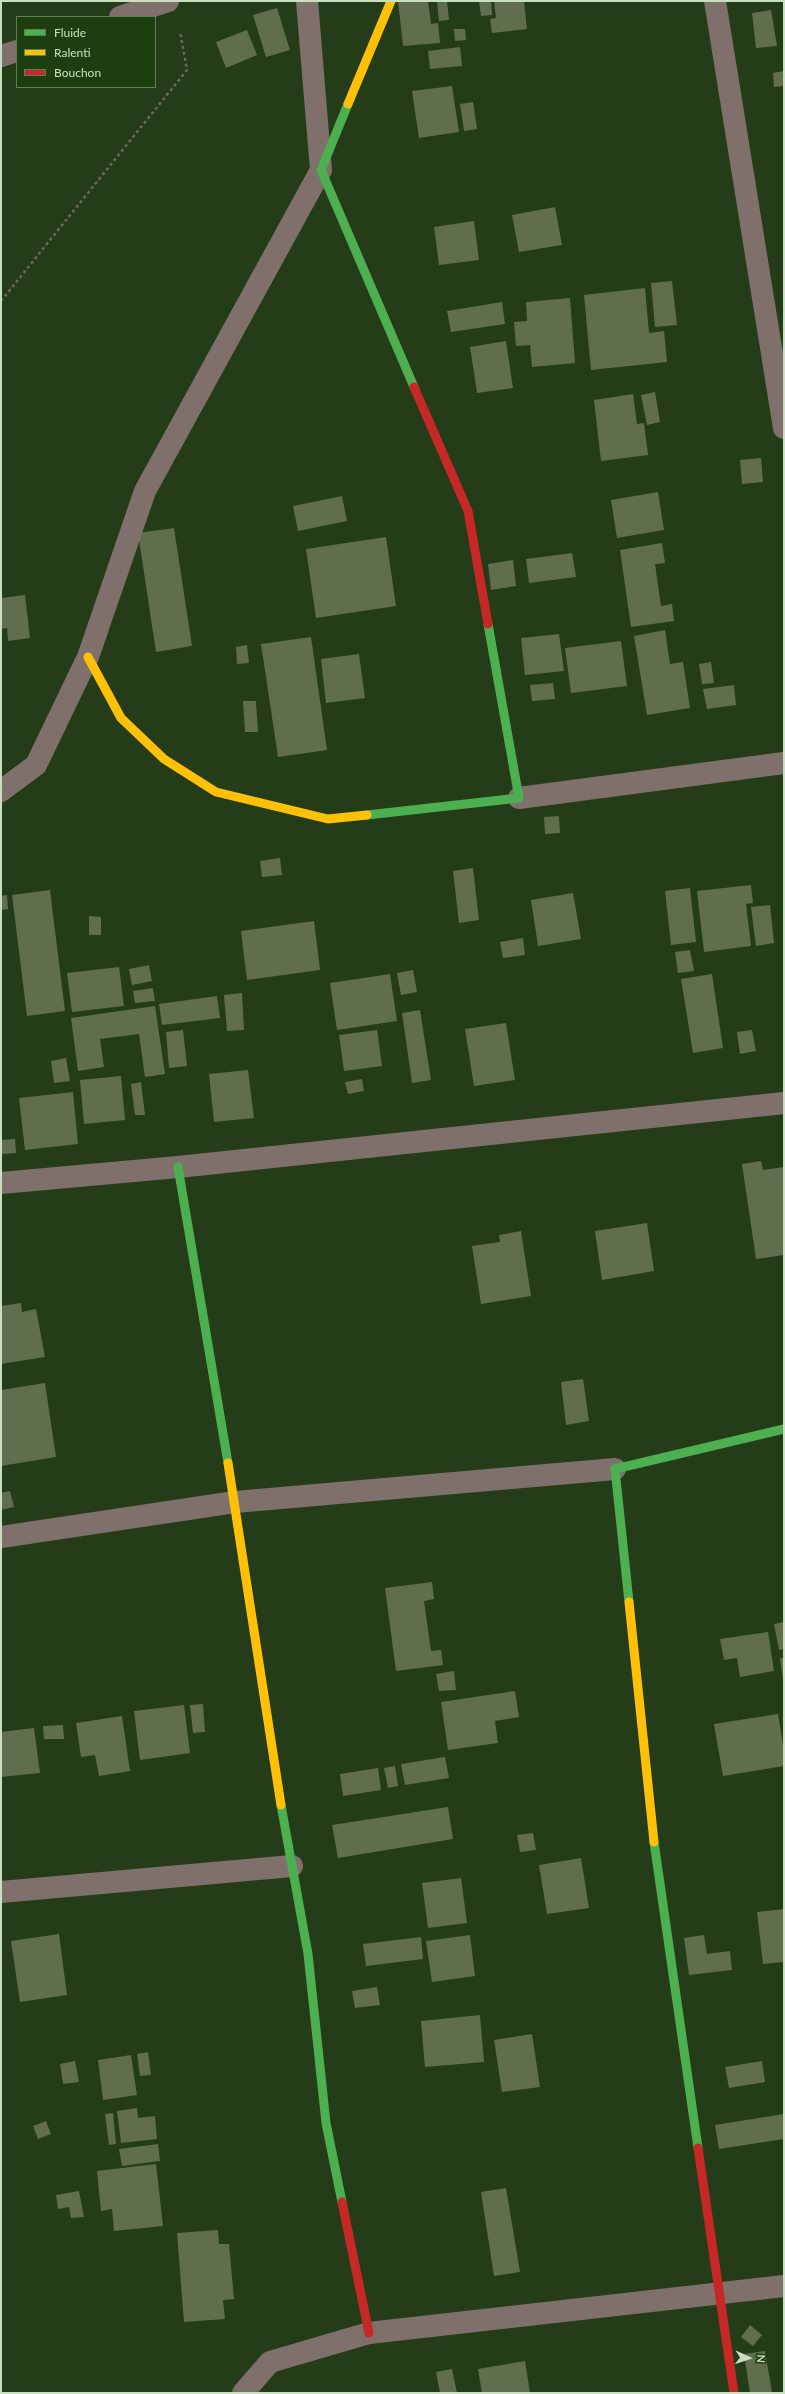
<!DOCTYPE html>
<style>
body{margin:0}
#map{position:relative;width:785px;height:2394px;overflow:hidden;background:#243c18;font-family:Lato,sans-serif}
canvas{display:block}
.frame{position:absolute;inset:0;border:2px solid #c8e0bf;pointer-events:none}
.legend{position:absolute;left:16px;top:16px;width:140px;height:72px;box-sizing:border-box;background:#1d3e0e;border:1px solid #617f55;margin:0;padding:5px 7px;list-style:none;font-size:12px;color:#c8e0bf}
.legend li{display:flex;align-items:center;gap:8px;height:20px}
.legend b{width:20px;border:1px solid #617f55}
.north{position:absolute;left:729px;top:2338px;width:40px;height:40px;-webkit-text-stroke:3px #1d3e0e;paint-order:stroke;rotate:93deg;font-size:11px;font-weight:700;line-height:16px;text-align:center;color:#c8e0bf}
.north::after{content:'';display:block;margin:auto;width:14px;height:18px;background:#c8e0bf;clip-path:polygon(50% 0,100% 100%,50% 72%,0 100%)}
</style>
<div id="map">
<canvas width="785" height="2394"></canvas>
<div class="frame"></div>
<ul class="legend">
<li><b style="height:5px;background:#4caf50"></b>Fluide</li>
<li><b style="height:5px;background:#ffc107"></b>Ralenti</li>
<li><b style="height:5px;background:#c62828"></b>Bouchon</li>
</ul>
<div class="north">N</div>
</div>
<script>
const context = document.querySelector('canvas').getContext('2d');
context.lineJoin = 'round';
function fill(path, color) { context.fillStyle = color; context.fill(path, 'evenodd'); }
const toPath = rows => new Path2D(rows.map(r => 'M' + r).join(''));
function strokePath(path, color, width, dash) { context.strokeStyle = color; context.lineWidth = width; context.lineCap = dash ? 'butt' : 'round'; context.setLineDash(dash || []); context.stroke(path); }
fill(toPath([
 [398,1,428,1,431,24,438,23,440,43,403,46],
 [437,1,447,1,449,20,439,21],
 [479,1,491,1,492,15,481,16],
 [494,1,524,1,527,29,492,33,490,19,496,18],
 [277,8,290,50,266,57,253,15],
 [771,10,777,46,756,48,752,13],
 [454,29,465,29,466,40,455,41],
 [247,30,257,55,226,68,216,42],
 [460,47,462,66,430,69,428,51],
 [784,71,784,86,774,87,773,73],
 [452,86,459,132,419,138,412,91],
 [473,102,477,129,464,131,460,104],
 [555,207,562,245,519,252,512,215],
 [474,221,479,260,439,265,434,227],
 [672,281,677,325,655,327,651,283],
 [645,288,649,333,664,331,667,362,591,370,584,295],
 [570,298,575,363,532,367,530,345,516,346,514,322,527,321,526,302],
 [502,302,505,324,451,332,447,311],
 [506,341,513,388,477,393,470,347],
 [655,392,660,422,647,425,641,395],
 [633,394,637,424,644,423,648,455,601,461,594,400],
 [761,458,763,482,742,484,740,460],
 [658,492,664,530,617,538,611,500],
 [342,496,347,521,298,531,293,506],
 [174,528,192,646,156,652,138,533],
 [386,537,396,606,316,618,306,549],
 [662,543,665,563,655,564,661,606,672,604,674,621,631,627,620,550],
 [572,553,576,577,529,583,526,559],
 [513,560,516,586,491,590,488,564],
 [25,595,30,638,8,641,7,628,1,629,1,598],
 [665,630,670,664,683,662,690,708,647,715,634,636],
 [559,634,564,671,525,675,521,638],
 [311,637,327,750,278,757,261,644],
 [621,641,627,686,571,693,565,648],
 [247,645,249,663,237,664,236,647],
 [359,654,365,698,326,703,321,659],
 [711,662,714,683,702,684,699,664],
 [553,683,555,699,532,701,530,685],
 [734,685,736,705,707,709,703,689],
 [243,701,256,701,258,732,245,732],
 [559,816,560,833,545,834,544,817],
 [280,858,282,875,262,877,260,861],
 [473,868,479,920,459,923,453,871],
 [751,885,753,903,746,904,751,946,704,952,697,891],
 [690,888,696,942,671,945,665,891],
 [50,890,65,1011,27,1016,12,895],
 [573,893,581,939,538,946,531,900],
 [7,895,8,909,1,910,1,896],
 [770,905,774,943,756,946,751,907],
 [89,916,101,917,101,935,89,935],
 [314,921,320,970,247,980,241,931],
 [523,938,525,955,503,958,500,942],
 [690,950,694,971,678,973,675,952],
 [149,965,152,981,132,985,129,969],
 [119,967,124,1006,72,1012,67,973],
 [413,970,417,992,401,995,397,973],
 [390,974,397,1021,337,1030,330,983],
 [712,974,723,1048,693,1053,681,979],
 [153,988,155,1001,135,1003,133,991],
 [242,993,244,1030,227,1031,224,995],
 [217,996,220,1018,162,1025,159,1004],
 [155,1006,165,1074,145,1077,139,1034,100,1039,104,1067,78,1071,71,1018],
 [420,1010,431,1080,412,1083,402,1013],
 [506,1023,515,1080,474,1086,465,1029],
 [183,1030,187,1066,169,1068,166,1032],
 [377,1030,382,1066,344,1071,339,1035],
 [752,1030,756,1051,740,1054,737,1032],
 [66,1058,70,1081,54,1083,51,1061],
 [248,1070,254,1118,214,1122,209,1074],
 [121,1076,125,1120,84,1124,80,1080],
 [362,1079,364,1091,348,1094,345,1082],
 [141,1082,145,1115,135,1115,131,1084],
 [73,1092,78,1144,25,1150,19,1098],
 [15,1139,16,1153,2,1154,1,1140],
 [761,1161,763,1170,784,1167,784,1255,756,1259,742,1164],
 [647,1223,654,1271,602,1280,595,1231],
 [521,1231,531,1296,481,1304,472,1246,500,1242,499,1235],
 [21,1303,22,1312,36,1309,45,1357,1,1364,1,1306],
 [583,1379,589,1421,566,1425,561,1382],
 [45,1383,56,1457,1,1466,1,1390],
 [10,1491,14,1507,1,1510,1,1493],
 [432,1582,434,1599,424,1601,431,1651,441,1650,443,1665,396,1671,385,1588],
 [784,1622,784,1649,779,1650,774,1624],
 [768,1632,774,1671,740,1677,737,1658,724,1660,720,1639],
 [780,1658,784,1658,784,1680,783,1680],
 [454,1671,456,1690,439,1691,436,1674],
 [515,1691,519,1717,495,1721,498,1743,448,1750,441,1702],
 [203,1704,205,1732,193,1733,190,1705],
 [184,1705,190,1753,140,1760,134,1711],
 [778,1714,784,1751,784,1766,723,1776,714,1724],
 [122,1716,130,1771,99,1776,95,1755,81,1757,76,1723],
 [63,1725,64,1739,44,1739,43,1726],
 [34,1728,40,1773,1,1777,1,1732],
 [445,1757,449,1778,405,1785,401,1764],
 [395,1766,398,1786,388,1788,384,1768],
 [378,1768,381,1790,343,1796,340,1774],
 [448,1807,453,1839,338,1858,332,1825],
 [533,1833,536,1850,520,1852,517,1835],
 [581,1858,589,1908,547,1914,539,1865],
 [461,1878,467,1923,428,1928,422,1883],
 [784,1909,784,1962,763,1964,757,1912],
 [59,1934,67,1995,20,2002,11,1941],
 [470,1935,475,1976,432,1982,426,1941],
 [704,1935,707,1954,730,1951,732,1970,689,1975,684,1938],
 [421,1937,423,1959,366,1966,363,1944],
 [377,1987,380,2005,355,2008,352,1991],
 [480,2015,484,2062,425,2067,421,2021],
 [532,2034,540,2087,502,2092,494,2040],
 [148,2052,151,2075,140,2076,137,2054],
 [131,2055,137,2095,103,2100,98,2060],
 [75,2061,79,2082,63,2084,60,2064],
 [762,2061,765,2082,729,2088,725,2067],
 [137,2108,138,2118,155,2116,157,2139,121,2143,117,2111],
 [113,2113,116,2144,109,2145,105,2114],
 [784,2114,784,2139,719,2149,715,2125],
 [46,2121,51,2134,38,2139,33,2126],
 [158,2144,160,2161,122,2166,119,2149],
 [156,2164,163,2226,114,2231,112,2209,101,2211,97,2171],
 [506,2188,520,2272,494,2276,481,2192],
 [79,2191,84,2217,71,2218,69,2207,58,2209,56,2195],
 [218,2230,219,2244,229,2244,234,2299,223,2300,225,2319,184,2322,177,2233],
 [750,2325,762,2335,753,2346,741,2337],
 [765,2351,772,2393,750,2393,744,2354],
 [525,2361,530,2393,482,2393,478,2369],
 [452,2369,457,2393,440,2393,436,2372]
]), '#606e4e');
strokePath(toPath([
 [1,301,187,70,180,31]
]), '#6d695e', 2.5, [3, 3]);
strokePath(toPath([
 [715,1,784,428],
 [120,17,168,1],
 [1,56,17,51],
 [1,791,36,765,88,657,145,491,321,170,307,1],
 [519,798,784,763],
 [1,1183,178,1167,784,1103],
 [1,1537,235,1502,615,1469],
 [1,1892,292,1866],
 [243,2393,270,2362,369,2333,784,2286]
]), '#80706b', 22);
strokePath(toPath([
 [348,104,321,170,414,387],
 [367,815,519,798,488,624],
 [178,1167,228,1463],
 [629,1602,615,1469,784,1429],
 [281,1805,308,1954,326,2123,342,2202],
 [654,1842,698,2148]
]), '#4caf50', 9);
strokePath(toPath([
 [348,104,391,1],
 [88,657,121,718,164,759,216,792,328,819,367,815],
 [228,1463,281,1805],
 [629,1602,654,1842]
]), '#ffc107', 9);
strokePath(toPath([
 [414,387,468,511,488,624],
 [698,2148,734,2393],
 [342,2202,369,2333]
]), '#c62828', 9);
</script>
